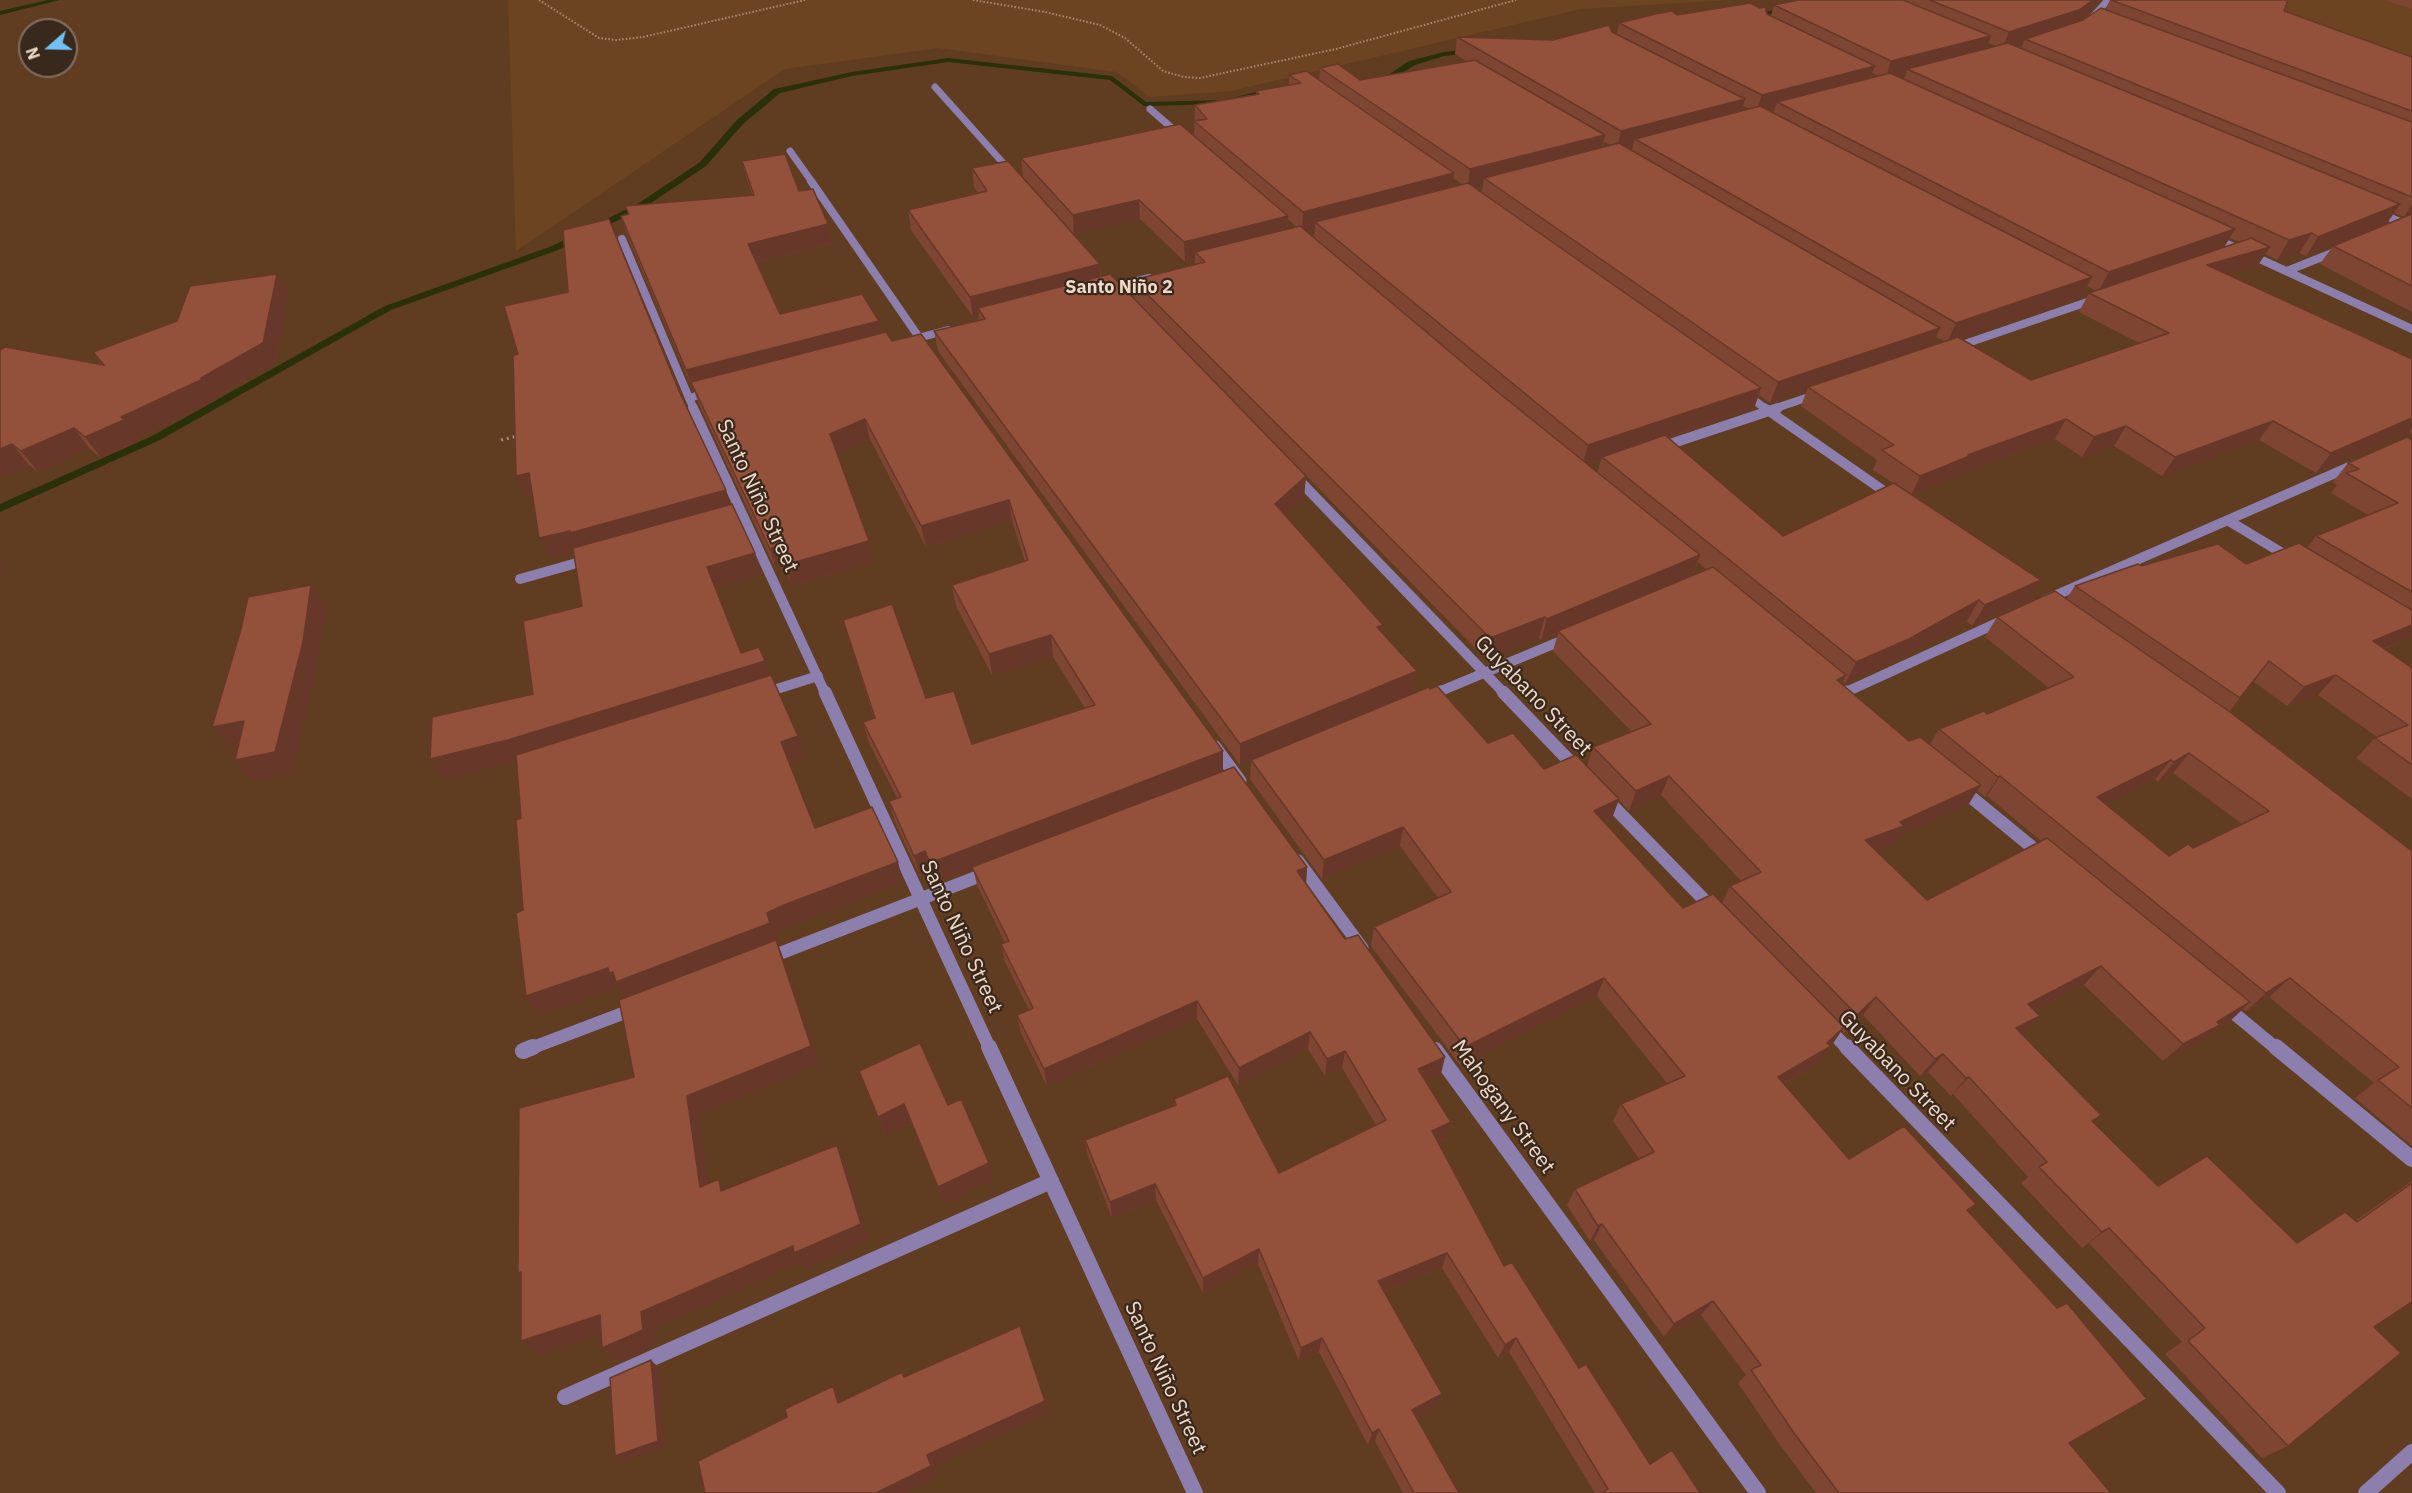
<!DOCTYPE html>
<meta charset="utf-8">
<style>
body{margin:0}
#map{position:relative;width:2412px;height:1493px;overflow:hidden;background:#603d20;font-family:"IBM Plex Sans",sans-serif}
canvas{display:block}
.north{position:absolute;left:18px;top:18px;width:60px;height:60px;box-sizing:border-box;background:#39281c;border:2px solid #826f61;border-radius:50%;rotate:250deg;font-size:16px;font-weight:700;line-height:24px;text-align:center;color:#efd9c9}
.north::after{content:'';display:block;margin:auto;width:21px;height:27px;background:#71c1f5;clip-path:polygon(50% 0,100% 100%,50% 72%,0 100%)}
</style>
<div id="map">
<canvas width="2412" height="1493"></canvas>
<div class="north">N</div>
</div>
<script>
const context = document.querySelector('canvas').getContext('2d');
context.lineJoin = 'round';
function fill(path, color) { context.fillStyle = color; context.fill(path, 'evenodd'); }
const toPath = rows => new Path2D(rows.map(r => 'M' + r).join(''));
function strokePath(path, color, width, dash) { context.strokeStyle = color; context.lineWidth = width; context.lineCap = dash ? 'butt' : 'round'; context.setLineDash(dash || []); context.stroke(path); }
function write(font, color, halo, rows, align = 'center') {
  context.font = font + ' "IBM Plex Sans",sans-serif'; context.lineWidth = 4.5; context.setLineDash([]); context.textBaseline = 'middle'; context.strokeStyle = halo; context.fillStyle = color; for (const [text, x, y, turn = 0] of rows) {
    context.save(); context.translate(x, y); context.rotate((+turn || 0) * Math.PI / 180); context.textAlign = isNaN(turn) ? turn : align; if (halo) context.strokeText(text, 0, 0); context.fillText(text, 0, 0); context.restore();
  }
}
fill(toPath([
 [508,0,1729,0,1581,9,1231,91,1150,97,1117,72,938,48,785,69,516,251],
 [2151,0,2412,0,2412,100]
]), '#6d4421');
fill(toPath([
 [48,0,60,0,0,15,0,11,48,0],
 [1798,0,1805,0,1793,10,1750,18,1747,16,1789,7,1798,0],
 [1471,49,1475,51,1474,53,1444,56,1415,65,1383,85,1376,83,1409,61,1444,52,1471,49],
 [948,58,1112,76,1146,102,1224,100,1272,88,1276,90,1224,104,1144,106,1110,80,948,62,852,76,780,93,743,124,706,166,645,207,558,250,391,310,160,440,0,512,0,504,152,436,385,306,552,246,639,203,700,162,737,120,774,89,852,72,948,58]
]), '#2a300a');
strokePath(toPath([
 [539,0,599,38,616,40,643,37,805,0],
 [973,0,1045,12,1100,25,1125,38,1163,71,1184,77,1200,78,1336,49,1516,0]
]), '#aa8e78', 2, [1.5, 2]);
strokePath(toPath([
 [501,440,518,436]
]), '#aa8e78', 3, [2, 4]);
strokePath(toPath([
 [935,87,1013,174],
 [1150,109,1181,136],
 [790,151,812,182]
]), '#8d7fad', 7);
strokePath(toPath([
 [811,181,925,346],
 [2377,212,2412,227],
 [1743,392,1766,409]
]), '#8d7fad', 8);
strokePath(toPath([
 [1764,408,1769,411],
 [1295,476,1504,693],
 [2229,521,2292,559],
 [520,579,591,559],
 [764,693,818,676],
 [1436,693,1568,638]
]), '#8d7fad', 10);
strokePath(toPath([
 [1503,692,1578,770],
 [762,694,769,692],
 [1427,697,1440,692],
 [1215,747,1240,781],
 [1605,798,1714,910],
 [1298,861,1362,948],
 [768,958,990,872],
 [1826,1026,1848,1049],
 [529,1049,637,1008]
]), '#8d7fad', 13);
strokePath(toPath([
 [1847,1047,2278,1493],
 [1435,1050,1758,1493],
 [523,1051,533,1047],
 [565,1397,1051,1181]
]), '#8d7fad', 16);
strokePath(toPath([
 [2212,237,2412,329],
 [622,239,689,398],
 [2287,271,2342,249],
 [1953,348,2099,298],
 [1773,409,1818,394]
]), '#8d7fad', 8);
strokePath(toPath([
 [1769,411,1894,498],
 [1658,448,1778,408],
 [2045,600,2356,464],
 [1844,693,2008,618]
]), '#8d7fad', 10);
strokePath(toPath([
 [1844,693,1847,692],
 [1960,788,2044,857],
 [2224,1005,2277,1049]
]), '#8d7fad', 13);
strokePath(toPath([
 [2276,1047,2412,1159]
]), '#8d7fad', 16);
strokePath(toPath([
 [2090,20,2108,0]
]), '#8d7fad', 7);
strokePath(toPath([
 [1105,289,1149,278],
 [907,341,948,330],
 [694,409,689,398,710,392]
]), '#8d7fad', 8);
strokePath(toPath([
 [693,408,825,693]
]), '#8d7fad', 10);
strokePath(toPath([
 [825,692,990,1049]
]), '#8d7fad', 13);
strokePath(toPath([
 [989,1047,1195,1493],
 [2366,1493,2412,1452]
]), '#8d7fad', 16);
fill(toPath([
 [1798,0,2098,0,2096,6,2089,14,2077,22,2105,10,2110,0,2284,11,2412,57,2412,312,2320,264,2333,246,2406,216,2404,217,2394,213,2387,223,2306,256,2299,253,2277,260,2265,254,2258,265,2227,274,2412,359,2412,433,2409,432,2316,473,2259,440,2162,476,2114,446,2082,457,2055,439,1962,473,1960,476,1913,495,2028,601,1972,626,1967,621,1897,660,1845,684,1843,681,1842,684,1909,741,1930,744,1939,729,1987,714,2049,688,1985,637,1997,617,2066,599,2075,586,2141,566,2246,564,2307,548,2316,536,2368,515,2331,493,2337,485,2333,482,2348,463,2412,440,2412,634,2408,638,2384,649,2412,668,2412,799,2356,758,2375,738,2377,737,2318,695,2287,706,2253,681,2229,712,2412,851,2412,1146,2355,1098,2374,1083,2269,997,2246,1011,2243,1009,2230,1021,2217,1028,2200,1043,2163,1061,2084,985,2035,1010,2023,1033,2022,1034,2094,1123,2158,1186,2297,1243,2355,1221,2412,1181,2412,1302,2374,1327,2288,1446,2262,1458,2165,1354,2182,1342,2089,1243,2082,1248,2021,1183,2028,1177,1953,1094,1951,1096,1928,1072,1920,1076,1863,1015,1844,1033,1842,1030,1818,1064,1784,1084,1849,1159,1976,1204,1968,1211,2069,1443,2111,1493,1816,1493,1780,1445,1738,1383,1746,1375,1701,1315,1664,1337,1594,1240,1590,1241,1567,1205,1575,1189,1639,1159,1613,1121,1621,1104,1667,1083,1597,996,1460,1065,1371,946,1374,927,1438,898,1400,846,1322,879,1250,779,1251,760,1240,765,938,351,934,331,979,320,979,316,973,317,911,230,908,210,978,193,974,187,972,168,1100,264,1101,277,1134,299,1133,280,1195,264,1195,259,1185,262,1140,219,1074,234,1023,177,1021,158,1194,136,1195,105,1256,95,1256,91,1289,85,1289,75,1319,80,1320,68,1360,80,1466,61,1455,54,1457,37,1553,40,1612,32,1617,34,1619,23,1677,15,1767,14,1771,16,1774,5],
 [2024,41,2021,48,2013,45,2021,42],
 [1988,43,1996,46,1986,49],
 [1872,73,1879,76,1870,78],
 [1906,74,1904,79,1897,76,1901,75],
 [1743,106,1750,109,1742,111],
 [1775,108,1773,113,1767,110],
 [1604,142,1610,145,1603,147],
 [1633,145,1632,150,1626,147],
 [1453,178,1462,184,1452,187],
 [1483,184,1482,192,1473,186],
 [1288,219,1296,227,1287,229],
 [1315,228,1314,238,1305,230],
 [2230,238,2239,242,2224,247],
 [2087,286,2096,291,2089,293,2079,312,2139,343,2031,380,1960,338,2081,297],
 [1936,337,1944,341,1932,345],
 [1807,390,1801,406,1877,460,1873,470,1893,483,1783,536,1667,438,1754,408,1759,395,1770,403],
 [1226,394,1486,659,1539,638,1541,640,1558,633,1553,651,1632,732,1593,747,1587,766,1544,769,1488,743,1413,693,1417,671,1382,632,1383,625,1285,515,1304,497,1306,476],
 [1601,460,1597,473,1587,465],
 [1698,562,1707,570,1693,576],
 [2173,773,2242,824,2193,848,2169,856,2106,804,2155,779,2158,782],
 [1977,790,1985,797,1987,796,2041,841,1927,900,1876,851,1892,845,1897,837,1968,805],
 [1661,795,1741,881,1730,886,1722,903,1683,908,1604,822,1612,818,1619,800,1629,811],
 [2384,0,2412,0,2412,9],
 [742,161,799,191,828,224,833,243,757,262,780,314,879,321,881,333,892,341,1223,771,1307,867,1306,883,1441,1074,1425,1081,1446,1138,1438,1142,1504,1266,1650,1464,1700,1493,1595,1493,1509,1352,1498,1358,1442,1268,1384,1292,1442,1394,1437,1406,1416,1418,1459,1493,1403,1493,1375,1441,1368,1445,1319,1352,1299,1361,1258,1264,1203,1293,1156,1200,1112,1218,1088,1156,1085,1140,1174,1106,1174,1099,1279,1173,1376,1125,1342,1068,1325,1076,1308,1049,1238,1085,1197,1019,1047,1086,1021,1033,1017,1015,1029,1010,1005,962,1001,944,1005,943,977,885,973,868,935,883,931,872,920,876,895,822,889,801,897,798,869,743,863,722,874,719,843,620,926,698,972,744,1085,708,1053,657,992,675,956,606,952,585,1025,562,1012,521,926,547,870,439,837,454,874,562,792,586,784,567,776,570,698,402,694,390,693,390,627,235,621,216,628,214,625,206,753,196,747,180],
 [289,294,275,363,215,398,216,400,137,438,139,441,101,458,90,449,38,472,29,465,0,478,0,350,102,365,93,352,177,321],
 [859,1071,948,1105,994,1180,945,1204,911,1123,885,1135]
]), '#7e4532');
fill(toPath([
 [2093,0,2098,0,2096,6,2089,14,2072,26,2025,39,2024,41,2002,49,2009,32],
 [1991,36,1984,53,1907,69,1906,74,1885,79,1891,61],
 [1875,66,1868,83,1777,102,1775,108,1756,113,1762,95],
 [1745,99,1740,117,1635,139,1633,145,1617,149,1621,131],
 [1605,135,1601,153,1484,178,1483,184,1468,188,1470,169],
 [1454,173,1452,192,1315,222,1315,228,1302,231,1303,212],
 [1139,200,1140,219,1074,234,1073,215],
 [2400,204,2387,223,2306,256,2318,237],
 [2412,204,2412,215,2404,217],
 [1288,216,1287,235,1195,252,1195,259,1185,262,1184,242],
 [828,224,833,243,753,263,748,244],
 [2235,229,2223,249,2098,292,2109,272],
 [2312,233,2299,253,2277,260,2289,240],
 [2270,247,2258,265,2196,284,2207,265],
 [1100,264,1101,284,978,308,979,316,973,317,970,297],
 [277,274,289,294,275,363,215,398,216,400,137,438,139,441,101,458,85,437,121,417,201,378],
 [2092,277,2081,297,1947,343,1956,323],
 [879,321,883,341,691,382,694,390,693,390,686,370],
 [1940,328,1931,349,1808,387,1807,390,1770,403,1778,382],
 [1761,388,1754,408,1604,459,1602,457,1601,460,1582,466,1588,445],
 [2412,418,2412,428,2409,432,2316,473,2331,453],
 [865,419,870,439,835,455,830,434],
 [2066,419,2055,439,1962,473,1960,476,1911,496,1920,476,1968,455],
 [2273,421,2259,440,2162,476,2175,457],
 [2126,426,2114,446,2082,457,2094,437],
 [74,428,90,449,38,472,21,451],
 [12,444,29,465,0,478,0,449],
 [529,473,539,494,526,497,516,476],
 [1306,476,1304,497,1274,526,1275,504],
 [726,490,733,511,579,552,549,559,539,538],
 [1009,500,1012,521,926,547,921,526],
 [869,541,874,562,792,586,785,565],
 [778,546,784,567,776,570,770,549],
 [755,553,762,574,715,588,707,567],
 [1700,555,1692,577,1558,631,1558,633,1541,640,1547,619],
 [0,564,5,570,0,572],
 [2041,580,2028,601,1972,626,1985,605],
 [311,585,325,606,318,663,292,773,253,781,235,760],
 [1979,600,1967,621,1897,660,1845,684,1856,662],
 [1545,617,1539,638,1486,659,1490,638],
 [1383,625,1380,646,1377,627],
 [2412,625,2412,634,2408,638,2355,661,2373,641],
 [1051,635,1053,657,992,675,989,654],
 [765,661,773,682,520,761,444,779,430,759],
 [1417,671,1413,693,1240,765,1240,744],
 [1846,675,1836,695,1837,680],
 [2336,675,2318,695,2287,706,2304,687],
 [244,721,261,742,230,748,212,727],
 [798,736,805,757,789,763,781,742],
 [1223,751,1223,772,935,883,930,863],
 [2189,753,2173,773,2158,782,2174,762],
 [2171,760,2155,779,2082,817,2097,797],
 [1669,776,1661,795,1629,811,1636,791],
 [2000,776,1987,796,1985,797,1998,777],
 [1981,785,1968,805,1897,837,1892,845,1854,860,1865,840,1900,822],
 [1619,799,1612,818,1587,830,1594,811],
 [1403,827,1400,846,1322,879,1324,860],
 [925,851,931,872,920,876,914,856],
 [898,862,903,882,793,925,776,933,779,943,778,944,784,960,820,1064,698,1115,712,1204,700,1187,628,1002,622,992,621,993,618,988,540,1015,526,996,767,913,784,905],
 [1307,867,1306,885,1297,871],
 [2101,966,2084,985,2012,1022,2028,1004],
 [1604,978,1597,996,1460,1065,1465,1047],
 [2290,978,2269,997,2246,1011,2266,993],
 [1876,997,1863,1015,1844,1033,1857,1015],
 [1197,1001,1197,1019,1047,1086,1044,1069],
 [2250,1002,2230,1021,2217,1028,2200,1043,2163,1061,2183,1044],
 [2040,1016,2023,1033,2000,1046,2016,1028],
 [1844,1027,1832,1045,1828,1048,1831,1046,1818,1064,1766,1094,1778,1077,1827,1043],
 [1310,1032,1308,1049,1238,1085,1239,1068],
 [1345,1051,1342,1068,1325,1076,1327,1059],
 [1943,1054,1928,1072,1920,1076,1935,1059],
 [1445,1057,1441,1074,1413,1086,1418,1069],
 [1969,1077,1953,1094,1951,1096,1966,1078],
 [904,1104,911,1123,885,1135,878,1117],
 [1451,1122,1446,1138,1427,1147,1432,1131],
 [837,1145,845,1162,869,1240,804,1269,800,1263,655,1328,656,1345,617,1363,602,1348,641,1312],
 [989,1163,994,1180,945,1204,938,1187],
 [719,1179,730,1196,721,1191],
 [1155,1184,1156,1200,1112,1218,1110,1202],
 [1602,1224,1594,1240,1590,1241,1598,1226],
 [2109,1228,2089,1243,2082,1248,2102,1232],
 [1259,1249,1258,1264,1203,1293,1203,1278],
 [1447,1253,1442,1268,1374,1296,1378,1281],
 [1713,1301,1701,1315,1664,1337,1674,1324],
 [600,1315,615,1330,538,1355,521,1341],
 [1322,1338,1319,1352,1299,1361,1301,1348],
 [1516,1338,1509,1352,1498,1358,1505,1345],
 [651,1360,658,1367,665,1447,623,1462,615,1456],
 [833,1386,841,1398,846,1415,838,1403],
 [1442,1394,1437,1406,1408,1423,1412,1410],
 [1045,1401,1048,1413,934,1466,938,1477,906,1493,876,1493,927,1455],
 [1379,1429,1375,1441,1368,1445,1372,1433]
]), '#673829');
const building = toPath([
 [1798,0,1903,0,1991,36,1891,61,1774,5,1798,0],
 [1930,0,2093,0,2079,10,2009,32,1930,0],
 [2111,0,2288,0,2284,11,2412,57,2412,111,2111,0],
 [1750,3,1760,8,1765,7,1767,14,1875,66,1762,95,1619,23,1655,14,1672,11,1677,15,1750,3],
 [2101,8,2412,122,2412,197,2025,39,2083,20,2101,8],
 [1609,25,1612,32,1745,99,1621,131,1457,37,1553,40,1609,25],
 [2008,43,2400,204,2318,237,2312,233,2289,240,1907,69,2008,43],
 [1475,60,1605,135,1470,169,1320,68,1338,64,1360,80,1475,60],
 [1306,71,1454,173,1303,212,1194,121,1207,119,1195,105,1259,94,1256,91,1301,83,1289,75,1306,71],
 [1890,73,2235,229,2109,272,1777,102,1890,73],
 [1760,106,2092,277,1956,323,1635,139,1760,106],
 [1180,124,1288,216,1184,242,1139,200,1073,215,1021,158,1180,124],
 [1619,143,1940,328,1778,382,1484,178,1619,143],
 [785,154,799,191,813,189,828,224,748,244,780,314,862,294,879,321,686,370,621,216,629,214,625,206,754,195,742,161,785,154],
 [1008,161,1100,264,970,297,908,210,987,191,972,168,1008,161],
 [1468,183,1761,388,1588,445,1315,222,1468,183],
 [2412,214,2412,286,2333,246,2412,214],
 [609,219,679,391,726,490,570,533,570,531,539,538,529,473,516,476,513,355,518,354,504,306,568,292,563,230,609,219],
 [1300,226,1499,393,1700,555,1547,619,1545,617,1490,638,1133,280,1205,262,1195,252,1300,226],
 [2251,238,2270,247,2207,265,2412,359,2412,418,2331,453,2273,421,2175,457,2126,426,2094,437,2066,419,1968,455,1970,456,1920,476,1882,450,1894,445,1808,387,1958,337,2031,380,2169,333,2089,293,2251,238],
 [277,274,263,343,201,378,203,379,121,417,124,420,85,437,74,428,21,451,12,444,0,449,0,350,5,347,104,365,93,352,177,321,190,286,277,274],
 [1110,274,1306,476,1275,504,1383,625,1377,627,1417,671,1240,744,934,331,985,319,978,308,1110,274],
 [886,332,892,341,921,334,1223,751,930,863,925,851,914,856,889,801,901,797,863,722,875,718,843,620,892,604,926,698,954,691,972,744,1095,705,1051,635,989,654,952,585,1028,560,1009,500,921,526,865,419,830,434,869,541,785,565,778,546,770,549,691,382,886,332],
 [1665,435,1783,536,1894,483,2041,580,1985,605,1979,600,1909,639,1856,662,1602,457,1665,435],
 [2407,437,2412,440,2412,592,2316,536,2398,503,2346,473,2359,469,2348,463,2407,437],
 [732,504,755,553,707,567,741,653,759,647,765,661,508,740,430,759,432,717,533,694,523,621,582,606,573,548,732,504],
 [2299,543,2412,610,2412,625,2373,641,2412,668,2412,765,2375,738,2408,725,2336,675,2304,687,2269,661,2240,698,2075,586,2138,564,2141,566,2218,544,2246,564,2299,543],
 [1713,567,1846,675,1837,680,1909,741,1920,737,1981,785,1900,822,1904,826,1865,840,1927,900,2047,838,2250,1002,2217,1022,2220,1025,2183,1044,2101,966,2028,1004,2040,1016,2016,1028,2101,1115,2092,1121,2158,1186,2207,1156,2297,1243,2345,1212,2357,1222,2412,1183,2412,1302,2374,1327,2401,1353,2288,1446,2188,1341,2205,1328,2109,1228,2102,1232,2039,1167,2047,1162,1969,1077,1966,1078,1943,1054,1935,1059,1876,997,1857,1015,1730,886,1761,872,1669,776,1636,791,1593,747,1651,724,1558,631,1713,567],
 [311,585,303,642,275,752,235,760,244,721,212,727,241,629,248,597,311,585],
 [2055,591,2230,712,2412,851,2412,1108,2378,1080,2399,1067,2290,978,2266,993,2000,776,1998,777,1939,729,1984,711,1987,714,2074,677,1997,617,2055,591],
 [2189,753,2269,811,2193,848,2188,844,2169,856,2097,797,2171,760,2174,762,2189,753],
 [771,675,798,736,781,742,815,828,872,807,898,862,784,905,767,913,770,923,616,982,613,972,609,973,608,968,526,996,516,913,523,910,516,820,521,818,516,755,771,675],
 [1437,686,1488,743,1513,733,1544,769,1576,755,1619,799,1594,811,1683,908,1713,894,1844,1027,1827,1043,1831,1046,1778,1077,1849,1159,1904,1126,1976,1204,1967,1210,2057,1308,2067,1303,2147,1399,2069,1443,2111,1493,1839,1493,1794,1433,1751,1370,1761,1365,1713,1301,1674,1324,1602,1224,1598,1226,1575,1189,1654,1152,1621,1104,1685,1076,1604,978,1465,1047,1374,927,1451,892,1403,827,1324,860,1251,760,1429,687,1430,689,1437,686],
 [1234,767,1307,867,1297,871,1345,939,1358,935,1445,1057,1418,1069,1451,1122,1432,1131,1504,1266,1512,1262,1579,1368,1586,1364,1650,1464,1672,1450,1700,1493,1602,1493,1608,1489,1516,1338,1505,1345,1447,1253,1378,1281,1442,1394,1412,1410,1459,1493,1414,1493,1379,1429,1372,1433,1322,1338,1301,1348,1259,1249,1203,1278,1155,1184,1110,1202,1085,1140,1176,1105,1174,1099,1228,1076,1279,1173,1386,1120,1345,1051,1327,1059,1310,1032,1239,1068,1197,1001,1044,1069,1017,1015,1033,1008,1001,944,1009,941,972,867,1234,767],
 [776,940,811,1046,687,1096,700,1187,719,1179,721,1191,837,1145,861,1224,794,1253,793,1246,641,1312,643,1330,602,1348,600,1315,521,1341,521,1272,518,1273,519,1108,634,1077,619,1000,776,940],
 [920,1043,948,1105,961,1099,989,1163,938,1187,904,1104,878,1117,859,1071,920,1043],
 [1020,1326,1045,1401,927,1455,931,1466,876,1493,705,1493,698,1461,787,1417,785,1409,833,1386,838,1403,902,1372,904,1377,1020,1326],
 [651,1360,658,1441,615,1456,610,1378,651,1360]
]);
fill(building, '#93503a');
strokePath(building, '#673829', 1.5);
write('bold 18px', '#efd9c9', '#39281c', [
 ["Santo Niño 2",1119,288]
]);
write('21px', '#efd9c9', '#39281c', [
 ["Santo Niño Street",757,496,65],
 ["Guyabano Street",1533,696,46],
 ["Santo Niño Street",961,937,65],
 ["Guyabano Street",1897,1071,46],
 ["Mahogany Street",1503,1107,54],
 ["Santo Niño Street",1165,1378,65]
]);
</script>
